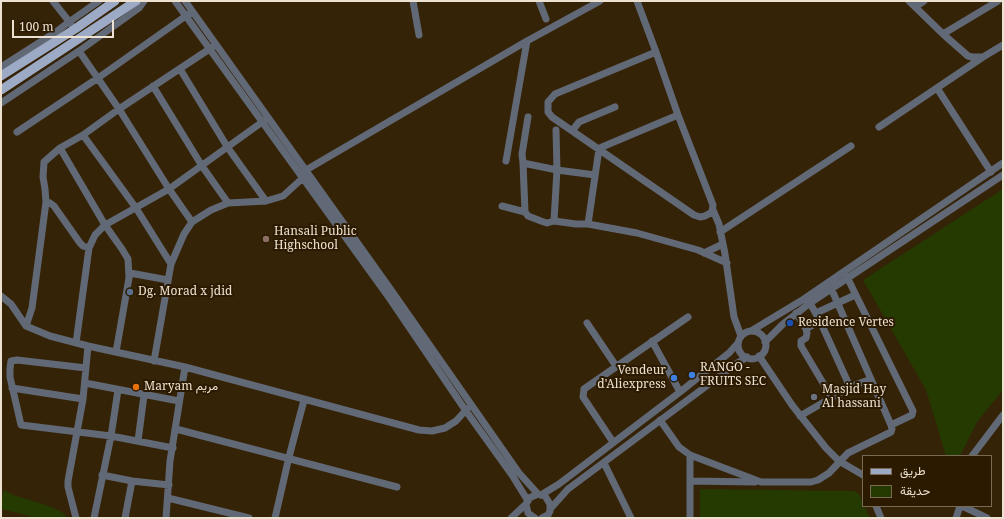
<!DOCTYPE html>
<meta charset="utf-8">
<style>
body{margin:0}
#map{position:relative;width:1004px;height:519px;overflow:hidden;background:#352308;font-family:"Noto Serif",Vazirmatn,serif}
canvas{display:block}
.frame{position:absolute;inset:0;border:2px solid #ede2d2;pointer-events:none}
.legend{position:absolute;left:862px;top:455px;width:130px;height:52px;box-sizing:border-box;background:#2b1a00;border:1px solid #796a54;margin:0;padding:5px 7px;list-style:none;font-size:12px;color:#ede2d2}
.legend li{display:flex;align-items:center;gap:8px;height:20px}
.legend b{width:20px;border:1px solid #796a54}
.scale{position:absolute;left:12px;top:20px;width:102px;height:18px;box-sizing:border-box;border:2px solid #ede2d2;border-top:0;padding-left:5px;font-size:12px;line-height:14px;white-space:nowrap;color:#ede2d2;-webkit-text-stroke:3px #2b1a00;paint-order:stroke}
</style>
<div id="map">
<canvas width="1004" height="519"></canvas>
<div class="frame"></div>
<ul class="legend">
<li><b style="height:5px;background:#9daac5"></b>طريق</li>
<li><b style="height:11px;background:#243a01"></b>حديقة</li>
</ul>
<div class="scale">100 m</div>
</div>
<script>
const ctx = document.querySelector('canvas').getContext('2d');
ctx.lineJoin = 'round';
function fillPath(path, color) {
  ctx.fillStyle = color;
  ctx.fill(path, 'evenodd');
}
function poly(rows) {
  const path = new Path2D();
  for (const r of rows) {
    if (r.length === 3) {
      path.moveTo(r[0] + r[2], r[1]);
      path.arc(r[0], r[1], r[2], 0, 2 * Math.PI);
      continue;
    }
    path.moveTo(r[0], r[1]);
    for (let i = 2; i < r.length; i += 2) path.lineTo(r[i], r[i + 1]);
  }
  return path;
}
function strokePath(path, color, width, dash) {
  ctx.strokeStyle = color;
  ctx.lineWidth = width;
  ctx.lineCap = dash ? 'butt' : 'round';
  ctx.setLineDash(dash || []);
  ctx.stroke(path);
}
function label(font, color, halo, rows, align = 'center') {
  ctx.font = font + ' "Noto Serif",Vazirmatn,serif';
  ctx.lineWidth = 4;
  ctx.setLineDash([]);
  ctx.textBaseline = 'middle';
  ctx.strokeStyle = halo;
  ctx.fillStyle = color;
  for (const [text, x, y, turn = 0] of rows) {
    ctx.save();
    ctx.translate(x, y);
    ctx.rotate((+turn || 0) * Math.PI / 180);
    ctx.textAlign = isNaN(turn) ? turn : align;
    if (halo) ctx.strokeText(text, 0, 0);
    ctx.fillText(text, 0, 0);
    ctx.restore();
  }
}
fillPath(poly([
 [1003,189,1003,390,977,422,960,456,946,456,926,390,863,280],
 [700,489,854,491,859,494,863,503,863,506,864,506,870,518,700,518],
 [4,490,13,495,43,504,56,509,65,514,66,518,37,518,1,509,1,499]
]), '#243a01');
strokePath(poly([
 [53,1,71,24],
 [175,1,390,299,466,411,512,475,528,501],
 [185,1,389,287,519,473,538,494],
 [413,1,419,35],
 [539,1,546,19],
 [637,1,656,52,678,115,713,205,712,212,705,216,700,217,694,215,552,117,548,112,548,102,555,94,656,52],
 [909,1,943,34,968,56,972,57,983,57,1003,45],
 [915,7,924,1],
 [943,34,998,1],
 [79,51,119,109,169,189,192,222],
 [1,67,56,32,69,22,99,1],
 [180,69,228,148,266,201],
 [153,86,202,166,228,203],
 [937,88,991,172],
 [1,103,79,51,139,8,144,1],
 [528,117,522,154,523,163,557,170,595,175],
 [879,127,983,57],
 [556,130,557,170,554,221,576,224,588,224,637,233,698,250,727,263],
 [572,131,579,122,615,107],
 [17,132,98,78,190,13],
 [83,135,136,208,171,264],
 [60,148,105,225,122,249,128,259,129,278,116,352],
 [506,161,527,41],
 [523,163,525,212],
 [306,170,527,41,600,1],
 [46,202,50,203,54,206,80,243,83,246,89,248],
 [502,206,525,212,528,216,541,221,547,223,554,221],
 [713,210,719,224,725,254,734,317,741,336],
 [588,224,599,149,602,147,678,115],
 [720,232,851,146],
 [704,253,723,244],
 [130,273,168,280],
 [847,277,913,411,912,415,891,425],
 [1,296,11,304,26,326,50,336,88,346,185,367,419,430,432,431,445,428,456,421,467,409],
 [810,303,820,321,850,387],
 [796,313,806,329,807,333,806,338,801,341,801,346,832,398],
 [816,313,855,295],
 [587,323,616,366],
 [26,326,32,308,46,202,45,189,43,177,44,162,60,148,83,135,119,109,214,46],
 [806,329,820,321],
 [751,331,804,299,1003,163],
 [752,345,14],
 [652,341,680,392],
 [765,342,783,324,810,303,1003,175],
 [76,343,89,248,95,235,105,225,169,189,265,120],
 [759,356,792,405,826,448,839,461,863,475],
 [154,361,171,264,184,234,192,222,211,210,228,203,266,201,283,196,305,176],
 [86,368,17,360,11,361,10,369,10,377,21,425,111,436,173,448],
 [85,383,179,401],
 [12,388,83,399],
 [800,416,850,387,871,379],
 [660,420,679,447,690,455,761,482,811,482,818,480,829,473,848,453,891,432,892,429,891,425,831,288],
 [176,429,397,487],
 [138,441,144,395],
 [613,442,583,397,584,389,688,317],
 [690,455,690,518],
 [972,456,1003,415],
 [604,463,631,518],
 [102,475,132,481,169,485],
 [691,481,755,482],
 [541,495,559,484,680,392,729,353,738,343],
 [168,498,249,518],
 [876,506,881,518],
 [962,506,987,518],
 [551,508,568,489,736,364,747,357],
 [76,518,68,487,68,481,83,399,88,346],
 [94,518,111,436,118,390],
 [125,518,132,481],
 [166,518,170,461,185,367],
 [275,518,289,457,304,400],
 [511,518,526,504],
 [535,518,528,513,526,504,529,498,538,494,545,496,550,504,550,511,548,515,542,518],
 [956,518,960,506]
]), '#626976', 7);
strokePath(poly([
 [1,76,75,29,115,1],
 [1,90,136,1]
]), '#9daac5', 9);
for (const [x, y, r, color] of [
 [266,239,4,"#8d6e63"],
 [130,292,4,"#5c6f8a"],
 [790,323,4,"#1a4fb4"],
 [692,375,4,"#3f7fe0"],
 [674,378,4,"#3f7fe0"],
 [136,387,4,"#e8710a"],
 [814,397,4,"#6b7280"]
]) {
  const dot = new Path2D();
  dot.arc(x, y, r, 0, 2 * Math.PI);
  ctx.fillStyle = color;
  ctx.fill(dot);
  strokePath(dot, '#2b1a00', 1.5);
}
label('12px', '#ede2d2', '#2b1a00', [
 ["Hansali Public",274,232],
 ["Highschool",274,246],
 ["Dg. Morad x jdid",138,292],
 ["Residence Vertes",798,323],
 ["RANGO -",700,368],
 ["FRUITS SEC",700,382],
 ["Vendeur",666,371,"right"],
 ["d'Aliexpress",666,385,"right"],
 ["Maryam مريم",144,387],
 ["Masjid Hay",822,390],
 ["Al hassani",822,404]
], 'left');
</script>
